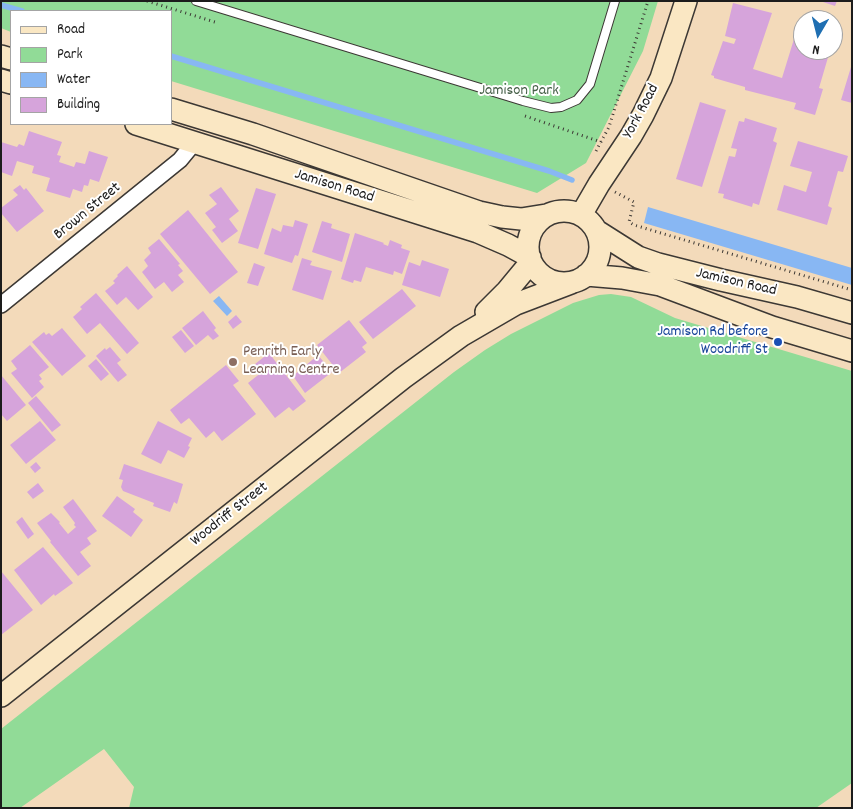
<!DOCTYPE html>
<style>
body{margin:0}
#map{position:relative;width:853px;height:809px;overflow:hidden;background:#f3daba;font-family:Dekko,sans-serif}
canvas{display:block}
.frame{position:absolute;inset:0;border:2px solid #1c1c1c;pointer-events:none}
.legend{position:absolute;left:10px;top:10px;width:162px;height:115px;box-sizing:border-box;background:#fff;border:1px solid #a4a4a4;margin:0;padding:6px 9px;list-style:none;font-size:15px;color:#1c1c1c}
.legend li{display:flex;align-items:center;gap:10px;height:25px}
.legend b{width:25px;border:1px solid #a4a4a4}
.north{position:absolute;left:793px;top:10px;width:50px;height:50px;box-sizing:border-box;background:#fff;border:1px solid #a4a4a4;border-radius:50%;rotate:188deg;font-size:14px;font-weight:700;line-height:20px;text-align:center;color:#1c1c1c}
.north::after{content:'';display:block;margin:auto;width:18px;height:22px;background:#1f6fb2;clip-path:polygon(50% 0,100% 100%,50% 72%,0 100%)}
</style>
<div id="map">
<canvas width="853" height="809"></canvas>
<div class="frame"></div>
<ul class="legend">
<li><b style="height:6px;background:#fae7c3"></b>Road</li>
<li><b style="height:14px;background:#91db97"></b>Park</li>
<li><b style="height:14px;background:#88b7f3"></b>Water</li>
<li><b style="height:14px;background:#d6a4db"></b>Building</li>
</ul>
<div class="north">N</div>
</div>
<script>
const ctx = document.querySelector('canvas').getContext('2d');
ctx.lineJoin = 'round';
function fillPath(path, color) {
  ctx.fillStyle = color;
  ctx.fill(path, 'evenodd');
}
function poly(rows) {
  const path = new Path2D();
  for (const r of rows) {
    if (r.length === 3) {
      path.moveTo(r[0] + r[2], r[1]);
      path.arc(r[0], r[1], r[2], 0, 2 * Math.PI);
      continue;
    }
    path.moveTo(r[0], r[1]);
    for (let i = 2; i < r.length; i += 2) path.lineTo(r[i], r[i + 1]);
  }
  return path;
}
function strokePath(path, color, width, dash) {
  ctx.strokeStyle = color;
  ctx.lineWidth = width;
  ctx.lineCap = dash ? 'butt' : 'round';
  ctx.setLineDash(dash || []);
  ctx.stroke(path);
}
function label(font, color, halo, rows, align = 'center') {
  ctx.font = font + ' Dekko,sans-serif';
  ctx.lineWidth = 4;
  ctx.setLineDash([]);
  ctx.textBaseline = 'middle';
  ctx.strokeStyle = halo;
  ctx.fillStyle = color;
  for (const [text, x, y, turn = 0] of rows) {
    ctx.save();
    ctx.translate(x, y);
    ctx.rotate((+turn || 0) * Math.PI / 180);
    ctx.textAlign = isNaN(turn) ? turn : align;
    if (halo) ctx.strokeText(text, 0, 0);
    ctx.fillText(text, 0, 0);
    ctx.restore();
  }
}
fillPath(poly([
 [1,1,658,1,643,51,586,163,537,193,171,81,171,11,11,11,11,32,1,28],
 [611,294,631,297,675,318,852,371,852,783,816,808,129,808,134,787,104,749,20,808,1,808,1,729,454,372,485,350,511,334,573,303,599,295]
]), '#91db97');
fillPath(poly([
 [648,207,852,268,852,285,644,223],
 [219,296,232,311,227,316,213,301]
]), '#88b7f3');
strokePath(poly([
 [1,5,22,11],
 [171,56,549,171,572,180]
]), '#88b7f3', 5.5);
fillPath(poly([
 [820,1,837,1,835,6],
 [733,3,772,13,753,69,782,78,794,39,803,42,803,50,817,50,829,54,819,88,823,89,815,115,794,109,796,103,745,90,745,87,714,78,714,76,711,75,723,41,734,44,736,39,725,36],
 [851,67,852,67,852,103,841,100],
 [700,102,726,110,702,187,676,179],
 [745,118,777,128,773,141,777,143,759,205,753,203,752,207,723,198,724,194,718,193,729,156,735,157,737,149,731,148,739,121,744,122],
 [29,131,62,142,57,155,61,156,59,162,74,167,76,162,85,164,89,151,108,157,99,182,90,179,88,186,84,185,82,192,73,189,70,198,46,191,50,178,32,173,34,166,17,161,12,176,1,172,1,142,17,147,19,144,24,146],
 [798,141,848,156,843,172,838,171,828,206,832,208,827,225,777,210,784,185,806,192,812,172,790,166],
 [20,185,24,190,26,188,44,211,17,232,1,213,1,208,18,195,13,190],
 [221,187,239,211,229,219,238,231,222,243,212,230,216,227,205,213,217,204,209,195],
 [256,188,276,194,258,249,238,243],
 [188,210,238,272,210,294,160,234],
 [295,220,308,224,298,256,295,255,292,263,264,254,272,228,281,232,283,225,293,227],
 [322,221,332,224,331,228,350,234,342,262,312,252],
 [355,233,384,243,383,244,388,246,390,240,402,245,401,248,410,251,402,274,394,271,393,275,366,267,361,282,354,280,353,283,341,279],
 [159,239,180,264,178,265,183,271,178,275,184,282,172,292,164,282,155,289,142,272,148,266,144,260,151,253,148,248],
 [302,258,312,261,310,265,332,271,323,300,292,290],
 [422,260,449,269,440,297,402,285,409,262,420,266],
 [254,263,265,267,258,286,247,283],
 [127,266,153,297,138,310,126,297,117,305,105,291,115,283,113,281,118,276,117,275],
 [402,289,416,306,373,339,359,322],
 [96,293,139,343,127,354,100,323,87,334,73,317,82,309,80,307],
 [203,311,216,328,214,330,219,336,213,340,208,335,196,345,182,328],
 [236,315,242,322,233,329,228,322],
 [349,320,367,343,362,347,366,352,339,373,317,345],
 [62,328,86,356,62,376,32,342,44,332,46,335,49,333,52,336],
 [181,330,194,346,185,353,172,337],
 [30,345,49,367,39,375,42,379,39,381,44,387,32,398,11,373,17,369,11,361],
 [110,347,121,360,117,363,127,375,118,382,96,356,105,348,106,350],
 [269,353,306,401,293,411,289,407,275,418,248,383,262,372,255,364],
 [318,355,332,372,305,393,293,376],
 [96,359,109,374,101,381,88,366],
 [226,365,239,381,233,385,256,414,222,441,214,431,206,438,189,418,181,424,170,410],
 [1,375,26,405,7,421,1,414],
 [36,396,61,425,52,432,28,403],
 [40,421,56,440,26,464,10,445],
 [158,421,192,438,188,446,190,447,184,458,168,450,161,464,141,454],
 [36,462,41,468,35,473,30,467],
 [124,464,183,484,177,504,174,502,170,512,153,506,154,503,123,491,121,487,123,480,119,479],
 [38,483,44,491,33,499,27,492],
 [117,496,135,509,133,512,143,520,131,537,102,516],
 [73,499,97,531,87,538,91,544,80,552,91,566,78,576,50,542,51,541,37,523,51,513,60,522,59,523,68,534,76,527,74,525,75,523,63,507],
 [22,517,34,534,28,539,16,522],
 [43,547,73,583,55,596,54,594,41,605,14,570],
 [1,571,33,610,1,635]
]), '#d6a4db');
const lane = poly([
 [196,1,523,101,551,108,561,107,577,100,590,84,615,1]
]);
const street = poly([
 [1,305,180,160,194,143]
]);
const secondary = poly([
 [1,56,11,59],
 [1,80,11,83],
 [171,109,253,134,479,212,502,217,521,219,546,215],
 [136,124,478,232,508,245,530,257],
 [564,247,36],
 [581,215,599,184,631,136,643,115,661,78,686,1],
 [597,231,638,257,658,264,721,280,797,297,852,313],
 [586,275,622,278,660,285,772,327,852,351],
 [486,312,507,291,531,262],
 [1,696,403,378,461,336,516,304,571,283]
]);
strokePath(lane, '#3c3834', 10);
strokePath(street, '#3c3834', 18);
strokePath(secondary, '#3c3834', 24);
strokePath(poly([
 [147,1,218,23],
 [525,116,601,142],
 [596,151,609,127,648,1],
 [615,192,634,202,629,222,634,225,852,290]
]), '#3c3834', 3, [1, 4]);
strokePath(lane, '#fff', 8);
strokePath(street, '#fff', 15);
strokePath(secondary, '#fae7c3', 21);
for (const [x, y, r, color] of [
 [778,342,5,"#1a4fb4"],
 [233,362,5,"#8d6e63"]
]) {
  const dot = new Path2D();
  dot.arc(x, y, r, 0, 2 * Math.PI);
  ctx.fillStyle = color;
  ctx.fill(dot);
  strokePath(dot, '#fff', 2);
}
label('16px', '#455f47', '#fff', [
 ["Jamison Park",519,92]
]);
label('16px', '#1c1c1c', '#fff', [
 ["York Road",642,112,-62],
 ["Jamison Road",334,187,17],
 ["Brown Street",88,212,-39],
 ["Jamison Road",736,283,13],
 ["Woodriff Street",230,515,-38]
]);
label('16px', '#164399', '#fff', [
 ["Jamison Rd before",768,333],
 ["Woodriff St",768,351]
], 'right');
label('16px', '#785e54', '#fff', [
 ["Penrith Early",243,353],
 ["Learning Centre",243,371]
], 'left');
</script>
